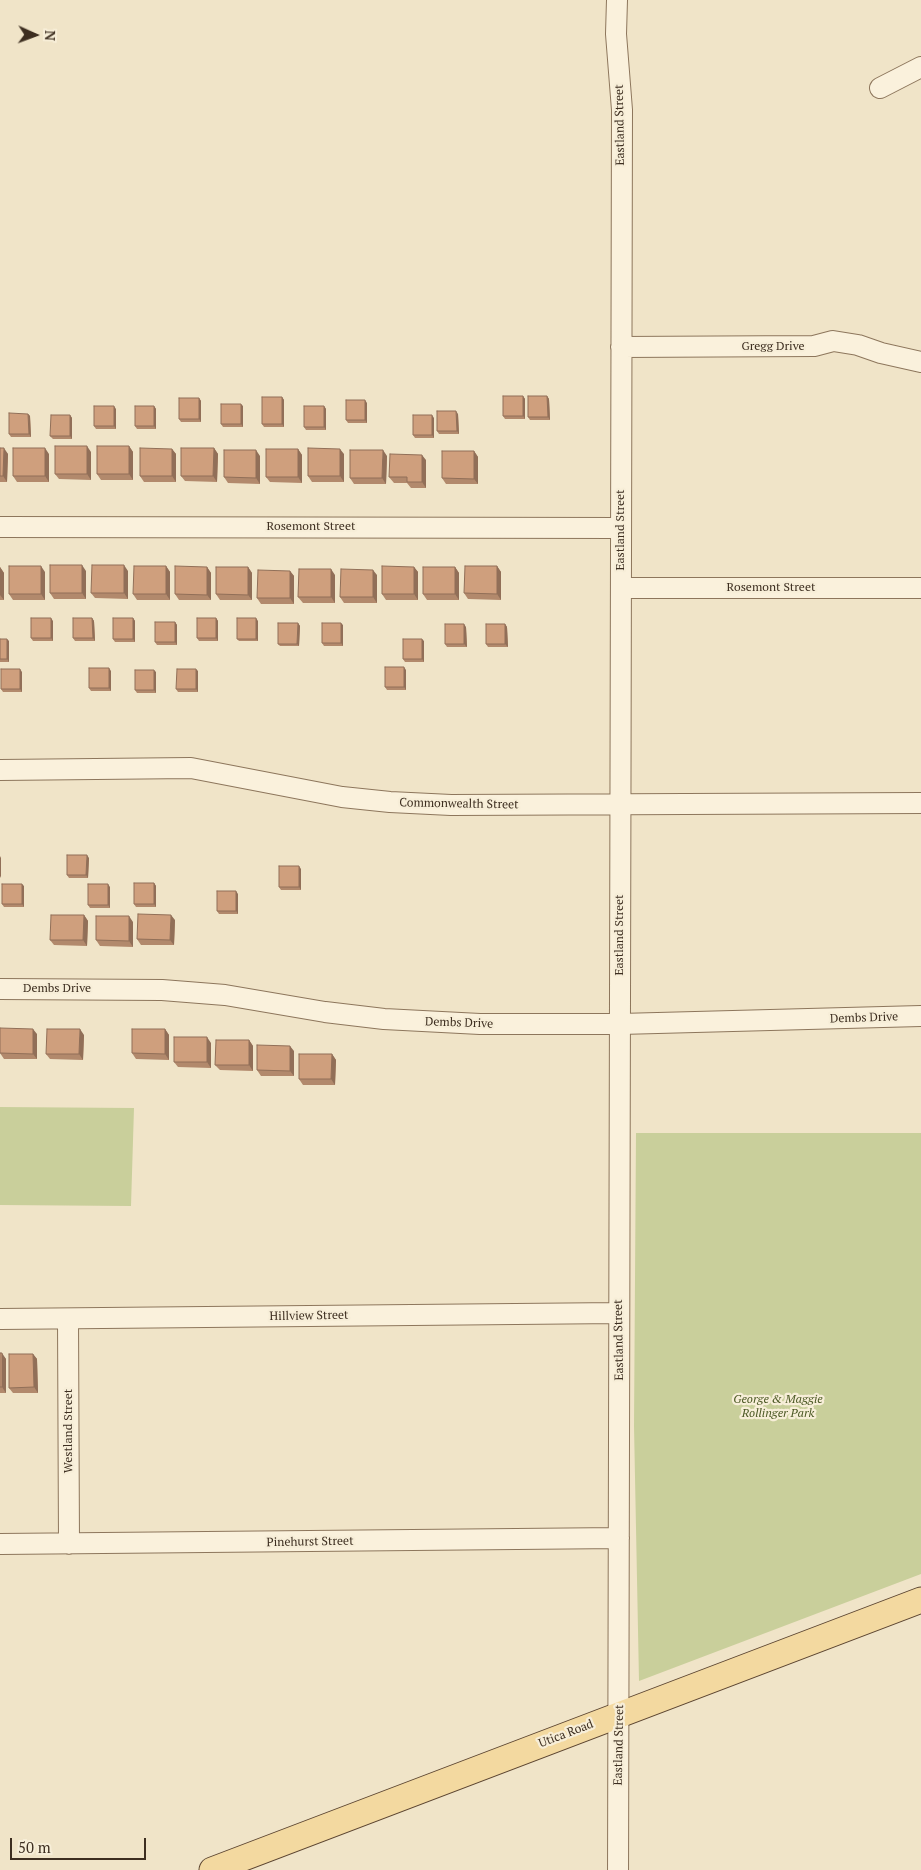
<!DOCTYPE html>
<style>
body{margin:0}
#map{position:relative;width:921px;height:1870px;overflow:hidden;background:#f0e4c8;font-family:"PT Serif",serif}
canvas{display:block}
.north{position:absolute;left:10px;top:10px;width:50px;height:50px;-webkit-text-stroke:4px #f7eed8;paint-order:stroke;rotate:92deg;font-size:14px;font-weight:700;line-height:20px;text-align:center;color:#3d2e20}
.north::after{content:'';display:block;margin:auto;width:18px;height:22px;background:#3d2e20;clip-path:polygon(50% 0,100% 100%,50% 72%,0 100%)}
.scale{position:absolute;left:10px;top:1838px;width:136px;height:22px;box-sizing:border-box;border:2px solid #3d2e20;border-top:0;padding-left:6px;font-size:15px;line-height:18px;white-space:nowrap;color:#3d2e20;-webkit-text-stroke:4px #f7eed8;paint-order:stroke}
</style>
<div id="map">
<canvas width="921" height="1870"></canvas>
<div class="north">N</div>
<div class="scale">50 m</div>
</div>
<script>
const ctx = document.querySelector('canvas').getContext('2d');
ctx.lineJoin = 'round';
function fillPath(path, color) {
  ctx.fillStyle = color;
  ctx.fill(path, 'evenodd');
}
function poly(rows) {
  const path = new Path2D();
  for (const r of rows) {
    path.moveTo(r[0], r[1]);
    for (let i = 2; i < r.length; i += 2) path.lineTo(r[i], r[i + 1]);
  }
  return path;
}
function strokePath(path, color, width, dash) {
  ctx.strokeStyle = color;
  ctx.lineWidth = width;
  ctx.lineCap = dash ? 'butt' : 'round';
  ctx.setLineDash(dash || []);
  ctx.stroke(path);
}
function label(font, color, halo, rows, align = 'center') {
  ctx.font = font + ' "PT Serif",serif';
  ctx.lineWidth = 4.5;
  ctx.setLineDash([]);
  ctx.textBaseline = 'middle';
  ctx.strokeStyle = halo;
  ctx.fillStyle = color;
  for (const [text, x, y, turn = 0] of rows) {
    ctx.save();
    ctx.translate(x, y);
    ctx.rotate((+turn || 0) * Math.PI / 180);
    ctx.textAlign = isNaN(turn) ? turn : align;
    if (halo) ctx.strokeText(text, 0, 0);
    ctx.fillText(text, 0, 0);
    ctx.restore();
  }
}
fillPath(poly([
 [0,1107,134,1108,131,1206,0,1205],
 [636,1133,921,1133,921,1574,639,1681,634,1426]
]), '#c9cf9b');
const minor = poly([
 [617,0,616,34,622,110,618,1870],
 [880,88,921,67],
 [621,347,814,346,833,341,858,345,881,353,921,362],
 [0,527,621,528],
 [621,588,921,588],
 [0,770,191,768,342,797,390,802,451,805,921,803],
 [0,989,162,990,225,995,325,1012,384,1019,480,1024,620,1024,921,1016],
 [0,1319,618,1313],
 [68,1319,69,1544],
 [0,1544,619,1538]
]);
const major = poly([
 [212,1870,921,1600]
]);
strokePath(minor, '#8d765c', 22);
strokePath(major, '#5b4430', 27);
strokePath(minor, '#faf1dc', 20);
strokePath(major, '#f3d9a0', 25);
fillPath(poly([
 [523,396,525,399,525,419,505,419,503,416],
 [547,396,549,399,550,420,530,420,528,417],
 [282,397,284,400,284,427,264,427,262,424],
 [199,398,201,401,201,422,181,422,179,419],
 [367,403,367,423,348,423,346,420],
 [154,406,156,409,156,429,137,429,135,426],
 [243,406,243,427,223,427,221,424],
 [324,406,326,409,326,430,306,430,304,427],
 [116,409,116,429,96,429,94,426],
 [28,414,30,416,31,437,11,437,9,434],
 [458,414,459,434,439,434,437,431],
 [70,415,72,418,72,439,53,439,50,436],
 [434,418,434,438,415,438,413,435],
 [129,446,133,452,133,480,101,480,97,474],
 [0,448,8,454,7,482,0,482],
 [214,448,218,454,217,482,185,481,181,476],
 [172,449,176,454,176,482,144,482,140,476],
 [298,449,302,455,302,483,270,482,266,477],
 [474,451,478,457,478,484,446,484,442,478],
 [91,452,91,480,59,479,55,474],
 [49,454,49,482,17,482,13,476],
 [344,454,344,482,312,482,308,476],
 [260,456,260,484,228,483,224,477],
 [387,456,386,484,354,484,350,478],
 [426,460,426,488,411,488,407,483,394,483,389,477],
 [166,566,170,572,170,600,137,600,133,594],
 [497,566,501,572,501,600,468,599,464,593],
 [0,567,4,573,4,600,0,600],
 [207,567,211,573,211,600,179,600,175,594],
 [248,567,252,573,252,600,220,600,216,594],
 [414,567,418,572,418,600,386,600,382,594],
 [455,567,459,573,459,600,427,600,423,594],
 [86,571,86,599,54,599,50,593],
 [128,571,128,599,95,598,91,593],
 [290,571,294,576,294,604,261,604,257,598],
 [45,572,45,600,13,600,9,594],
 [335,575,335,603,303,603,298,597],
 [377,575,377,603,344,603,340,597],
 [92,618,94,621,95,641,75,641,73,638],
 [133,618,135,621,135,642,115,642,113,639],
 [216,618,218,621,218,641,199,641,197,638],
 [53,621,53,641,33,641,31,638],
 [258,621,258,641,239,641,237,639],
 [175,622,177,625,177,645,157,645,155,642],
 [298,623,300,626,299,646,280,646,278,644],
 [505,624,507,627,508,647,488,647,486,644],
 [343,625,343,646,324,646,322,643],
 [466,627,467,647,447,647,445,644],
 [0,639,9,641,9,662,0,662],
 [424,641,424,662,405,662,403,659],
 [406,670,406,690,387,690,385,687],
 [111,671,111,691,91,691,89,688],
 [198,671,198,692,178,692,176,689],
 [22,672,22,692,3,692,1,689],
 [156,672,156,693,137,693,135,690],
 [89,858,88,878,69,878,67,875],
 [301,869,301,890,281,890,279,887],
 [154,883,156,886,156,907,136,907,134,904],
 [24,886,24,907,4,907,2,904],
 [110,887,110,908,90,908,88,905],
 [238,894,238,914,219,914,217,911],
 [84,915,88,921,87,946,54,945,50,940],
 [175,920,174,945,141,945,137,939],
 [133,922,133,947,100,946,96,940],
 [165,1029,169,1035,169,1060,136,1059,132,1053],
 [37,1034,37,1059,4,1059,0,1053],
 [84,1035,83,1060,50,1059,46,1054],
 [249,1040,253,1046,253,1071,220,1070,215,1065],
 [211,1043,211,1068,178,1067,174,1062],
 [294,1051,294,1076,261,1076,257,1070],
 [332,1054,336,1060,335,1085,303,1085,299,1079],
 [0,1353,6,1359,6,1393,0,1393],
 [33,1354,37,1359,38,1393,13,1393,9,1388]
]), '#b2896c');
fillPath(poly([
 [523,396,525,399,525,419,523,416],
 [547,396,549,399,550,420,548,417],
 [282,397,284,400,284,427,282,424],
 [199,398,201,401,201,422,199,419],
 [365,400,367,403,367,423,365,420],
 [241,404,243,406,243,427,241,424],
 [114,406,116,409,116,429,114,426],
 [154,406,156,409,156,429,154,426],
 [324,406,326,409,326,430,324,427],
 [456,411,458,414,459,434,457,431],
 [28,414,30,416,31,437,29,434],
 [70,415,72,418,72,439,70,436],
 [432,415,434,418,434,438,432,435],
 [87,446,91,452,91,480,87,474],
 [129,446,133,452,133,480,129,474],
 [4,448,8,454,7,482,3,476],
 [45,448,49,454,49,482,45,476],
 [214,448,218,454,217,482,213,476],
 [172,449,176,454,176,482,172,476],
 [298,449,302,455,302,483,298,477],
 [340,449,344,454,344,482,340,476],
 [256,450,260,456,260,484,256,478],
 [383,450,387,456,386,484,382,478],
 [474,451,478,457,478,484,474,479],
 [422,455,426,460,426,488,422,482],
 [82,565,86,571,86,599,82,593],
 [124,565,128,571,128,599,124,593],
 [41,566,45,572,45,600,41,594],
 [166,566,170,572,170,600,166,594],
 [497,566,501,572,501,600,497,594],
 [0,567,4,573,4,600,0,595],
 [207,567,211,573,211,600,207,595],
 [248,567,252,573,252,600,248,595],
 [414,567,418,572,418,600,414,594],
 [455,567,459,573,459,600,455,594],
 [331,569,335,575,335,603,331,597],
 [373,570,377,575,377,603,373,597],
 [290,571,294,576,294,604,290,598],
 [51,618,53,621,53,641,51,638],
 [92,618,94,621,95,641,93,638],
 [133,618,135,621,135,642,133,639],
 [216,618,218,621,218,641,216,638],
 [256,618,258,621,258,641,256,639],
 [175,622,177,625,177,645,175,642],
 [298,623,300,626,299,646,297,644],
 [341,623,343,625,343,646,341,643],
 [464,624,466,627,467,647,464,644],
 [505,624,507,627,508,647,505,644],
 [7,639,9,641,9,662,7,659],
 [422,639,424,641,424,662,422,659],
 [404,667,406,670,406,690,404,687],
 [109,668,111,671,111,691,109,688],
 [20,669,22,672,22,692,20,689],
 [196,669,198,671,198,692,196,689],
 [154,670,156,672,156,693,154,690],
 [87,855,89,858,88,878,86,875],
 [0,856,1,858,1,878,0,876],
 [299,866,301,869,301,890,299,887],
 [154,883,156,886,156,907,154,904],
 [22,884,24,886,24,907,22,904],
 [108,884,110,887,110,908,108,905],
 [236,891,238,894,238,914,236,911],
 [84,915,88,921,87,946,83,940],
 [171,915,175,920,174,945,170,940],
 [129,916,133,922,133,947,129,941],
 [33,1029,37,1034,37,1059,33,1054],
 [80,1029,84,1035,83,1060,79,1054],
 [165,1029,169,1035,169,1060,165,1054],
 [207,1037,211,1043,211,1068,207,1062],
 [249,1040,253,1046,253,1071,249,1065],
 [290,1046,294,1051,294,1076,290,1071],
 [332,1054,336,1060,335,1085,331,1079],
 [2,1353,6,1359,6,1393,2,1387],
 [33,1354,37,1359,38,1393,34,1387]
]), '#916f58');
const building = poly([
 [503,396,523,396,523,416,503,416,503,396],
 [528,396,547,396,548,417,528,417,528,396],
 [262,397,282,397,282,424,262,424,262,397],
 [179,398,199,398,199,419,179,419,179,398],
 [346,400,365,400,365,420,346,420,346,400],
 [221,404,241,404,241,424,221,424,221,404],
 [94,406,114,406,114,426,94,426,94,406],
 [135,406,154,406,154,426,135,426,135,406],
 [304,406,324,406,324,427,304,427,304,406],
 [437,411,456,411,457,431,437,431,437,411],
 [9,413,28,414,29,434,9,434,9,413],
 [51,415,70,415,70,436,50,436,51,415],
 [413,415,432,415,432,435,413,435,413,415],
 [55,446,87,446,87,474,55,474,55,446],
 [97,446,129,446,129,474,97,474,97,446],
 [0,448,4,448,3,476,0,476,0,448],
 [13,448,45,448,45,476,13,476,13,448],
 [140,448,172,449,172,476,140,476,140,448],
 [181,448,214,448,213,476,181,476,181,448],
 [308,448,340,449,340,476,308,476,308,448],
 [266,449,298,449,298,477,266,477,266,449],
 [224,450,256,450,256,478,224,477,224,450],
 [350,450,383,450,382,478,350,478,350,450],
 [442,451,474,451,474,479,442,478,442,451],
 [390,454,422,455,422,482,407,482,407,477,389,477,390,454],
 [50,565,82,565,82,593,50,593,50,565],
 [92,565,124,565,124,593,91,593,92,565],
 [9,566,41,566,41,594,9,594,9,566],
 [134,566,166,566,166,594,133,594,134,566],
 [175,566,207,567,207,595,175,594,175,566],
 [382,566,414,567,414,594,382,594,382,566],
 [465,566,497,566,497,594,464,593,465,566],
 [216,567,248,567,248,595,216,594,216,567],
 [423,567,455,567,455,594,423,594,423,567],
 [299,569,331,569,331,597,298,597,299,569],
 [341,569,373,570,373,597,340,597,341,569],
 [258,570,290,571,290,598,257,598,258,570],
 [31,618,51,618,51,638,31,638,31,618],
 [73,618,92,618,93,638,73,638,73,618],
 [113,618,133,618,133,639,113,639,113,618],
 [197,618,216,618,216,638,197,638,197,618],
 [237,618,256,618,256,639,237,639,237,618],
 [155,622,175,622,175,642,155,642,155,622],
 [278,623,298,623,297,644,278,644,278,623],
 [322,623,341,623,341,643,322,643,322,623],
 [445,624,464,624,464,644,445,644,445,624],
 [486,624,505,624,505,644,486,644,486,624],
 [0,639,7,639,7,659,0,659,0,639],
 [403,639,422,639,422,659,403,659,403,639],
 [385,667,404,667,404,687,385,687,385,667],
 [89,668,109,668,109,688,89,688,89,668],
 [1,669,20,669,20,689,1,689,1,669],
 [177,669,196,669,196,689,176,689,177,669],
 [135,670,154,670,154,690,135,690,135,670],
 [67,855,87,855,86,875,67,875,67,855],
 [279,866,299,866,299,887,279,887,279,866],
 [134,883,154,883,154,904,134,904,134,883],
 [2,884,22,884,22,904,2,904,2,884],
 [88,884,108,884,108,905,88,905,88,884],
 [217,891,236,891,236,911,217,911,217,891],
 [138,914,171,915,170,940,137,939,138,914],
 [51,915,84,915,83,940,50,940,51,915],
 [96,916,129,916,129,941,96,940,96,916],
 [0,1028,33,1029,33,1054,0,1053,0,1028],
 [47,1029,80,1029,79,1054,46,1054,47,1029],
 [132,1029,165,1029,165,1054,132,1053,132,1029],
 [174,1037,207,1037,207,1062,174,1062,174,1037],
 [216,1040,249,1040,249,1065,215,1065,216,1040],
 [257,1045,290,1046,290,1071,257,1070,257,1045],
 [299,1054,332,1054,331,1079,299,1079,299,1054],
 [0,1353,2,1353,2,1387,0,1387,0,1353],
 [9,1354,33,1354,34,1387,9,1388,9,1354]
]);
fillPath(building, '#cf9f7d');
strokePath(building, '#916f58', 1);
label('12px', '#3d2e20', '#f7eed8', [
 ["Eastland Street",620,125,-91],
 ["Gregg Drive",773,347],
 ["Rosemont Street",311,527],
 ["Eastland Street",621,530,-90],
 ["Rosemont Street",771,588],
 ["Commonwealth Street",459,804,1],
 ["Eastland Street",620,935,-90],
 ["Dembs Drive",57,989],
 ["Dembs Drive",864,1018,-2],
 ["Dembs Drive",459,1023,2],
 ["Hillview Street",309,1316,-1],
 ["Eastland Street",619,1340,-91],
 ["Westland Street",69,1431,-90],
 ["Pinehurst Street",310,1542,-1],
 ["Utica Road",566,1734,-21],
 ["Eastland Street",619,1745,-89]
]);
label('italic 12px', '#4d5a26', '#f7eed8', [
 ["George & Maggie",778,1400],
 ["Rollinger Park",778,1414]
]);
</script>
